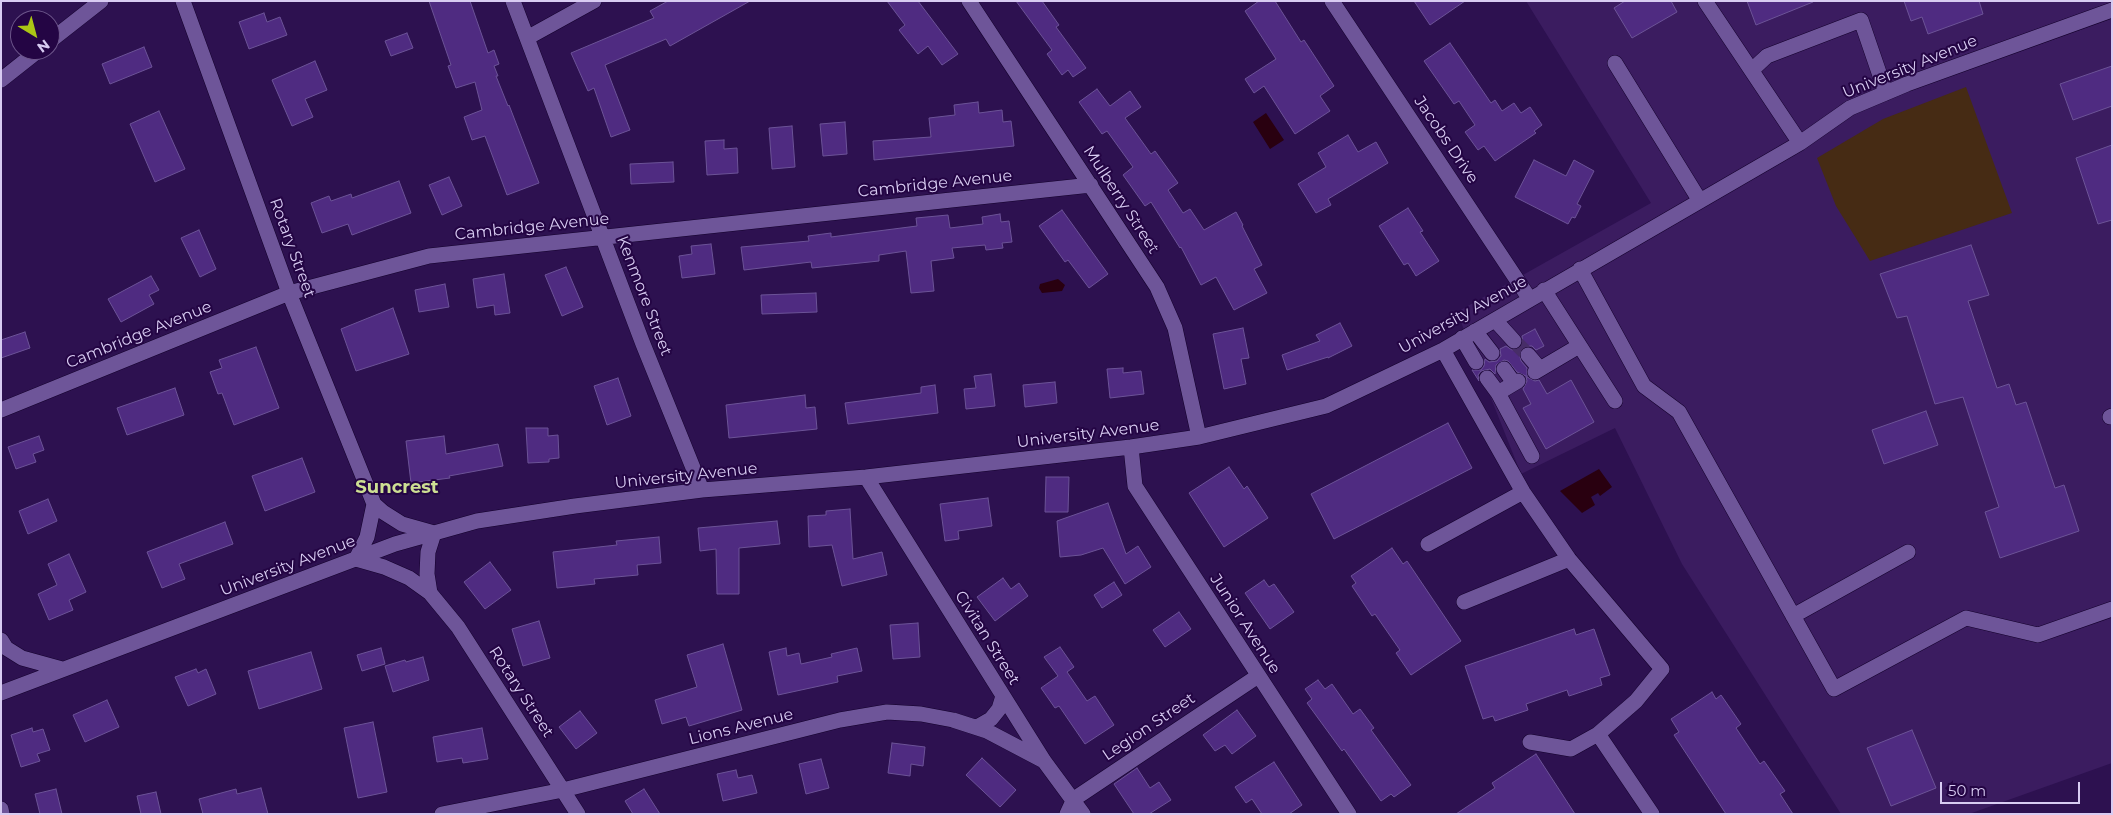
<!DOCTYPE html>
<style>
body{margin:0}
#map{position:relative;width:2113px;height:815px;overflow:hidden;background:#2d1150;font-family:Montserrat,sans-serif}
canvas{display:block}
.frame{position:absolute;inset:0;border:2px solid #d8ccf2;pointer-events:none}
.north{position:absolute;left:10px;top:10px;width:50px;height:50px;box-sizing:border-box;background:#240544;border:1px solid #6c558a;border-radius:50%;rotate:143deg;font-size:14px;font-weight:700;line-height:20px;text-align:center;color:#d8ccf2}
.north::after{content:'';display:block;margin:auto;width:18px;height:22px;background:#abc615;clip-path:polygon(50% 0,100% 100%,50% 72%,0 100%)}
.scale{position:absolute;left:1940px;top:782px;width:140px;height:22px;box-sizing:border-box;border:2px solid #d8ccf2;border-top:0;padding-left:6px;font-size:15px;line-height:18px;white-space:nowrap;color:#d8ccf2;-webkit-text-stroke:4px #240544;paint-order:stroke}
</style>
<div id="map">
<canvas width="2113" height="815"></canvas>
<div class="frame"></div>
<div class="north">N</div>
<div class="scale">50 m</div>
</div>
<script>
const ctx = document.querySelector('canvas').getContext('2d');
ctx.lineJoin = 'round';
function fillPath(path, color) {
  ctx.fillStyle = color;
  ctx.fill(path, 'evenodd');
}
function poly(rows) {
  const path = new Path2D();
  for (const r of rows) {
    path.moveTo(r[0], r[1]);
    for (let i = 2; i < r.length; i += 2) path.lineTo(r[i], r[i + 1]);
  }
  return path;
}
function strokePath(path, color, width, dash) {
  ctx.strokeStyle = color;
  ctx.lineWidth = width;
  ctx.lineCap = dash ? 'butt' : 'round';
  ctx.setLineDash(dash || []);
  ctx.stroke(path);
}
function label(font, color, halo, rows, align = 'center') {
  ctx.font = font + ' Montserrat,sans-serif';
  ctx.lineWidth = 4;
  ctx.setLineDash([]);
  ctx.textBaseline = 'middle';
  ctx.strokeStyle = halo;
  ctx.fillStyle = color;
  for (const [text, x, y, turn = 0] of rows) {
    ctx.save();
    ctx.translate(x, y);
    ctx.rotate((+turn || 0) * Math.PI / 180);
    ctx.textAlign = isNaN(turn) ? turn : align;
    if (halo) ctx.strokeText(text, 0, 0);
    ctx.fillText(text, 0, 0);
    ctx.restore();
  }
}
fillPath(poly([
 [1526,1,2112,1,2112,763,1969,814,1841,814,1682,564,1615,428,1521,474,1457,312,1651,203]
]), '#3b1c60');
fillPath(poly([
 [1966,87,2012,213,1870,261,1836,206,1817,158,1883,119]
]), '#462b14');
fillPath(poly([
 [1266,113,1284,140,1270,149,1253,122],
 [1058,279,1065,285,1062,291,1042,293,1039,288,1040,284],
 [1599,469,1612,487,1600,496,1598,493,1591,497,1595,505,1582,513,1560,491]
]), '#290010');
const building = poly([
 [429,1,470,1,488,53,494,50,499,64,494,66,498,76,496,76,508,106,509,105,539,183,507,195,485,136,472,140,464,117,482,110,475,82,456,88,448,66,451,65,429,1],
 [668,1,750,1,670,46,666,39,605,65,630,130,611,137,594,88,588,91,571,53,654,18,650,11,668,1],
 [887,1,918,1,958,54,942,65,928,46,918,54,899,30,905,25,887,1],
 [1016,1,1042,1,1059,25,1056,27,1086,68,1073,77,1068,70,1062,75,1047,54,1052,50,1016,1],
 [1259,1,1275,1,1301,42,1304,40,1334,86,1320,96,1330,111,1295,134,1264,86,1254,93,1245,79,1276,59,1245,11,1259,1],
 [1414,1,1465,1,1430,25,1414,1],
 [1625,1,1671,1,1677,12,1632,38,1614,8,1625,1],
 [1747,1,1812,1,1813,2,1756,25,1747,1],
 [1904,1,1979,1,1983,14,1928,34,1922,17,1911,21,1904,1],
 [264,13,267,22,280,17,287,35,249,49,239,22,264,13],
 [407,33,413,48,391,56,385,41,407,33],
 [1450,43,1491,103,1495,100,1502,111,1514,103,1521,113,1530,107,1542,125,1534,131,1536,133,1495,161,1484,146,1478,150,1465,132,1475,125,1459,101,1454,104,1424,61,1450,43],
 [144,47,152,67,110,84,102,64,144,47],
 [315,61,327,90,305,99,313,117,292,126,272,80,315,61],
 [2112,66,2112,106,2073,120,2060,84,2112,66],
 [1097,89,1110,106,1130,91,1141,107,1125,118,1151,154,1155,151,1178,183,1168,190,1183,213,1190,209,1204,230,1236,212,1243,225,1242,226,1262,265,1254,269,1267,293,1234,310,1216,277,1201,285,1181,247,1180,248,1151,202,1145,206,1123,175,1133,167,1107,131,1102,134,1079,102,1097,89],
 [978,102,979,113,1002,110,1003,122,1011,121,1014,146,874,160,873,141,931,137,929,118,955,115,954,105,978,102],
 [159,111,185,169,155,182,130,124,159,111],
 [845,122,847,154,823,156,820,124,845,122],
 [792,126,795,167,772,169,769,128,792,126],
 [1348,135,1358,152,1376,142,1388,163,1328,199,1331,205,1316,213,1298,184,1326,167,1318,153,1348,135],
 [724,140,724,149,737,148,738,173,707,175,705,141,724,140],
 [2112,145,2112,220,2098,224,2076,158,2112,145],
 [1534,160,1566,176,1574,160,1594,171,1577,204,1581,206,1575,218,1572,217,1568,224,1515,197,1534,160],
 [673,162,674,182,631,184,630,164,673,162],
 [449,177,462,206,442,215,429,185,449,177],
 [399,181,411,213,352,235,348,224,322,233,311,203,329,196,331,201,351,194,352,198,399,181],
 [1408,208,1423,231,1420,232,1439,261,1416,276,1408,263,1404,265,1379,226,1408,208],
 [1062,210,1108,274,1089,288,1068,260,1065,262,1039,226,1062,210],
 [1000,214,1001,222,1009,221,1012,242,1002,243,1003,248,986,250,985,245,952,248,954,258,931,261,934,291,911,293,906,251,879,255,879,261,860,263,812,268,811,262,744,270,741,247,809,241,808,236,831,233,831,237,917,226,916,218,948,215,950,228,983,224,982,217,1000,214],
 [199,230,216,269,200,277,181,238,199,230],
 [711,244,715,274,682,278,679,256,692,254,691,246,711,244],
 [1971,245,1989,295,1968,301,1997,388,2009,384,2016,405,2026,402,2055,488,2064,485,2079,531,2000,558,1985,512,1999,507,1963,397,1935,404,1907,316,1897,318,1880,274,1971,245],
 [566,267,583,307,562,316,545,275,566,267],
 [504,274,510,313,495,315,494,305,477,308,473,279,504,274],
 [151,276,159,290,149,295,154,304,121,322,108,299,151,276],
 [445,284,449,307,419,312,415,290,445,284],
 [816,293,817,312,762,314,761,295,816,293],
 [393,308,409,354,356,371,341,329,393,308],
 [1340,323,1352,346,1328,358,1328,357,1287,370,1282,355,1320,341,1316,335,1340,323],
 [1243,328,1249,358,1241,359,1246,384,1224,389,1213,334,1243,328],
 [1535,329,1544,346,1536,350,1532,346,1526,346,1519,352,1521,361,1527,368,1527,377,1535,381,1539,380,1547,394,1571,380,1594,422,1546,449,1523,408,1531,404,1523,389,1527,381,1526,376,1517,372,1508,361,1504,360,1496,365,1495,374,1490,369,1481,371,1478,375,1479,381,1472,370,1481,370,1484,366,1485,359,1489,362,1497,361,1501,356,1500,349,1506,346,1512,350,1520,348,1523,343,1522,336,1535,329],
 [25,332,30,348,1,358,1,340,25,332],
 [256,347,279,408,234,425,222,393,218,394,210,372,222,368,219,360,256,347],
 [1123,368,1123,373,1141,371,1144,394,1110,398,1107,369,1123,368],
 [991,374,995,406,966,409,964,389,976,388,974,376,991,374],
 [618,378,631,416,607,425,594,386,618,378],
 [1055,382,1057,403,1025,407,1023,385,1055,382],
 [935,385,938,413,848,424,845,403,921,393,921,387,935,385],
 [175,388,184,415,127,435,117,408,175,388],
 [805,395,806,408,815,407,817,429,729,438,726,405,805,395],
 [1926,411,1938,445,1884,464,1872,430,1926,411],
 [1448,423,1472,468,1334,539,1311,494,1448,423],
 [526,428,548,428,548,436,558,435,559,458,549,459,549,462,528,463,526,428],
 [39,436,44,450,33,454,36,462,16,469,8,447,39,436],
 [444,436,446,454,498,444,503,466,449,476,450,478,411,483,406,441,444,436],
 [302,458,315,492,265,511,252,476,302,458],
 [1229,467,1244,489,1247,486,1268,518,1224,547,1189,493,1229,467],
 [1046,477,1069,477,1068,512,1045,512,1046,477],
 [988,498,992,526,958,531,959,539,945,541,940,504,988,498],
 [48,499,57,521,28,534,19,511,48,499],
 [1108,503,1126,554,1138,546,1151,567,1125,584,1103,548,1081,555,1060,557,1057,521,1108,503],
 [850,509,853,559,882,552,887,575,842,586,832,545,809,547,808,516,826,515,826,511,850,509],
 [777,521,780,544,739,548,739,594,717,594,716,549,700,551,698,528,777,521],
 [225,522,233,544,179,564,185,579,162,588,147,552,225,522],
 [659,537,661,563,637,565,638,575,594,579,595,584,557,588,553,552,617,545,616,541,659,537],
 [1392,548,1403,564,1407,561,1461,641,1411,675,1396,653,1400,650,1375,614,1372,616,1352,586,1356,583,1351,576,1392,548],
 [69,554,86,592,69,600,73,610,49,620,38,594,57,585,48,564,69,554],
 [490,562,511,590,485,609,464,582,490,562],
 [1003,578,1011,589,1019,583,1028,596,995,621,977,597,1003,578],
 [1264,580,1269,587,1274,584,1294,612,1270,629,1245,593,1264,580],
 [1114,582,1122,595,1102,608,1094,595,1114,582],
 [1179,612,1191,629,1165,647,1153,630,1179,612],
 [539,621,550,658,523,666,512,629,539,621],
 [918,623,920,657,893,659,890,625,918,623],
 [1574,629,1576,635,1594,629,1610,675,1600,678,1602,685,1569,696,1567,690,1526,704,1528,710,1495,721,1493,716,1483,719,1465,666,1574,629],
 [723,644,742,710,689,726,686,717,662,724,655,700,697,687,687,655,723,644],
 [1060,647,1074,667,1067,672,1087,701,1095,696,1114,725,1085,744,1059,706,1055,708,1041,688,1058,676,1044,657,1060,647],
 [381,648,385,664,362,671,357,655,381,648],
 [786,648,787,656,799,653,801,664,832,657,831,654,857,648,862,671,837,676,838,682,778,695,769,652,786,648],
 [311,652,322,689,259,709,248,671,311,652],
 [423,657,429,680,393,692,385,666,405,660,406,662,423,657],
 [196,669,198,673,206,669,216,694,188,706,175,677,196,669],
 [1318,680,1325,689,1332,684,1353,714,1360,709,1374,728,1371,730,1411,785,1394,797,1391,794,1381,801,1344,749,1342,751,1307,703,1312,699,1305,689,1318,680],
 [1712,692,1716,699,1721,695,1741,724,1736,728,1760,764,1764,761,1785,791,1780,794,1793,814,1726,814,1674,735,1679,732,1671,719,1712,692],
 [107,700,119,727,85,742,73,715,107,700],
 [1237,710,1256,736,1232,754,1225,745,1215,751,1203,735,1237,710],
 [580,711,597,733,576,749,559,727,580,711],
 [373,722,387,792,358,798,344,728,373,722],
 [32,728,33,732,43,729,50,750,37,754,40,761,21,767,11,735,32,728],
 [482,728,488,759,463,763,462,758,437,762,433,737,482,728],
 [1912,730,1936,788,1891,806,1867,748,1912,730],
 [892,743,925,747,923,766,911,764,910,776,888,773,892,743],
 [1536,754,1575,814,1456,814,1495,788,1492,783,1536,754],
 [982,758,1016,790,1000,807,966,775,982,758],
 [821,759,829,788,806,794,799,764,821,759],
 [1274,762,1302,805,1289,814,1262,814,1252,799,1246,803,1235,787,1274,762],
 [1137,768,1150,788,1159,782,1171,800,1149,814,1134,814,1114,784,1137,768],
 [736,770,738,778,752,775,757,793,723,801,717,774,736,770],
 [261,788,268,814,203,814,199,799,236,789,237,794,261,788],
 [56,789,62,814,40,814,35,794,56,789],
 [644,789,660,814,633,814,625,801,644,789],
 [156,792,161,814,141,814,137,796,156,792]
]);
fillPath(building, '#4f2b81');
strokePath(building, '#6c5397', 1);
strokePath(poly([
 [1514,341,1528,355]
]), '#472d68', 15, [15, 8]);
const minor = poly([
 [183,1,289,293,374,504,383,512,402,524,434,533,428,552,427,574,430,593],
 [513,1,643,344,702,490],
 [969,1,1157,287,1175,328,1199,437],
 [1332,1,1529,298],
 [1705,1,1800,143],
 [527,38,594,1],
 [50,41,101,1],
 [1615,63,1700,201],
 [1752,70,1767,56,1861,20,1886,93],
 [1,80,39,50],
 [1580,269,1644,386,1679,412,1834,689,1966,618,2038,635,2112,609],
 [1544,290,1615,401],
 [1495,320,1514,341],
 [1475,331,1492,353],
 [1462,338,1476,362],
 [1443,350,1523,492,1569,559,1662,669,1636,701,1598,734,1571,749,1530,742],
 [1528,355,1540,369],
 [1504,369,1514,383],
 [1535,372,1579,346],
 [1487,378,1498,393],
 [1518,381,1498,393,1532,456],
 [1,410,289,293,429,256,1091,185],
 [2110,417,2112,416],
 [1131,447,1135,486,1349,814],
 [866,477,1044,761,1083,814],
 [374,504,367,537,356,559,384,567,409,578,430,593,458,627,578,814],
 [1428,544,1523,492],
 [1464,602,1569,559],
 [1793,616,1908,552],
 [1,640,6,648,22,658,62,669],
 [1,693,395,544,477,521,575,506,702,490,866,477,1131,447,1199,437,1326,406,1443,350,1800,143,1850,108,1907,84,2112,10],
 [977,727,991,719,999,709,1003,696],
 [1598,734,1652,814],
 [1,809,2,814],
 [442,814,563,790,840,720,887,712,921,714,953,720,987,731,1044,761],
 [1067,814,1074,799,1258,676]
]);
strokePath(minor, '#14002c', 16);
strokePath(minor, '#6e5599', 15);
label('16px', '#d8ccf2', '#240544', [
 ["University Avenue",1910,67,-22],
 ["Jacobs Drive",1446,140,56],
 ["Cambridge Avenue",935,184,-6],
 ["Mulberry Street",1121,200,57],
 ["Cambridge Avenue",532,227,-6],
 ["Rotary Street",292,248,70],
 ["Kenmore Street",644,296,69],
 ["University Avenue",1463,315,-29],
 ["Cambridge Avenue",139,335,-22],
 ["University Avenue",1088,434,-7],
 ["University Avenue",686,476,-6],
 ["University Avenue",288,566,-21],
 ["Junior Avenue",1245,624,57],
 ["Civitan Street",987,638,58],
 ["Rotary Street",521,692,57],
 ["Lions Avenue",741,727,-14],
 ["Legion Street",1149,727,-34]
]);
label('bold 18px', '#cddf93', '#240544', [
 ["Suncrest",397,488]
]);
</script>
